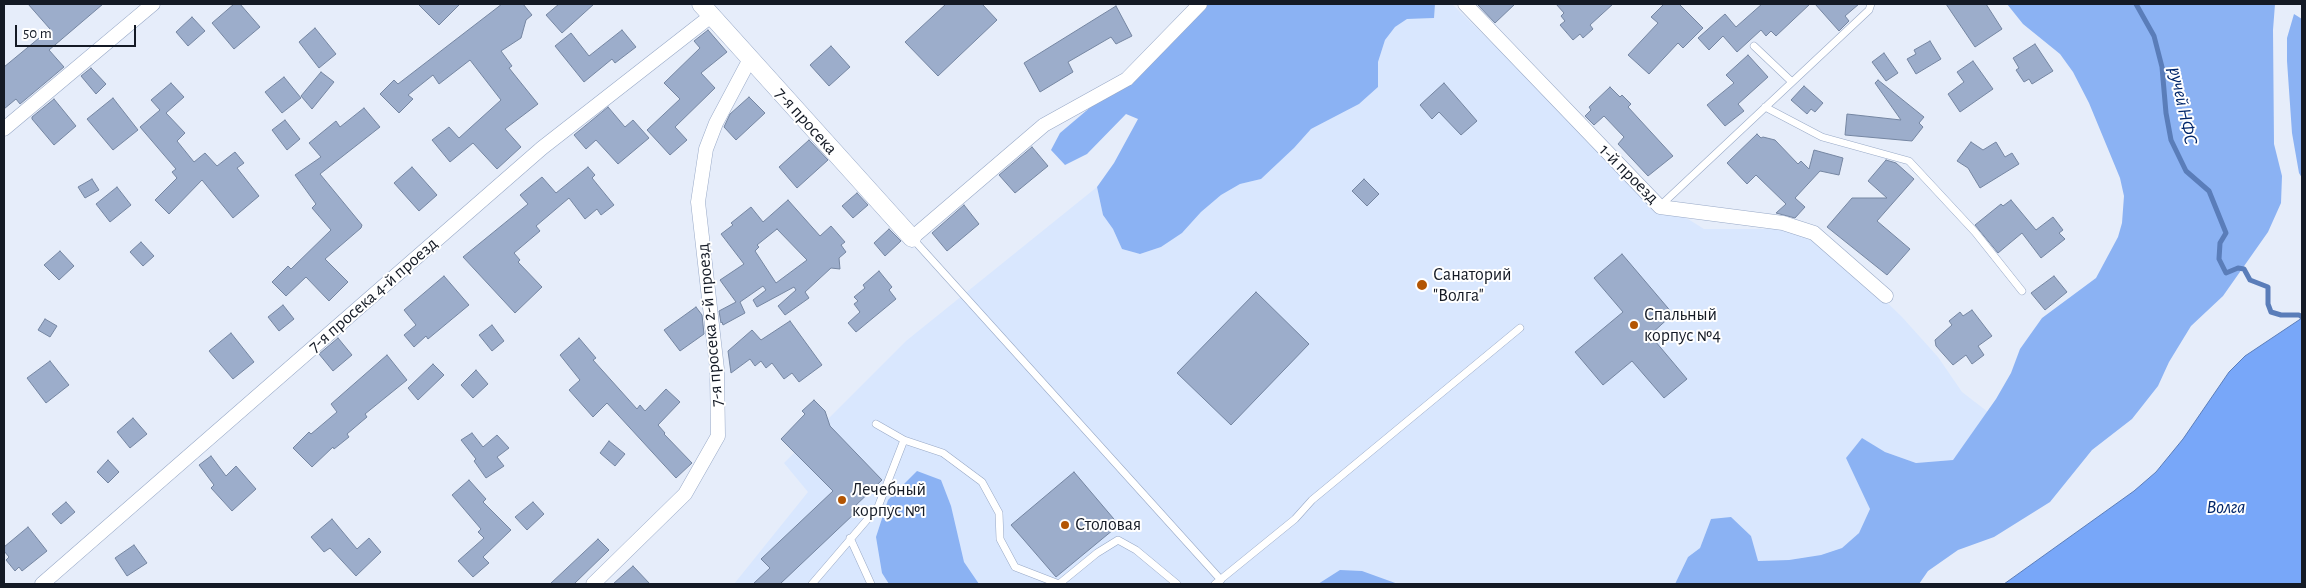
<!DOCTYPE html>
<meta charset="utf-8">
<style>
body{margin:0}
#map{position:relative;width:2306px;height:588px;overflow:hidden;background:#e6edfa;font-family:"Alegreya Sans",sans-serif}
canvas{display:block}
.frame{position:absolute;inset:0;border:5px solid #141a25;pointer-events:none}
.scale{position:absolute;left:15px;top:25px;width:121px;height:22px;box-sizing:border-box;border:2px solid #141a25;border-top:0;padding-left:6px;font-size:15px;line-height:18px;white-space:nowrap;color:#141a25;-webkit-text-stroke:4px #fff;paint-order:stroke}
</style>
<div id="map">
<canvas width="2306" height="588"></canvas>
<div class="frame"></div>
<div class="scale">50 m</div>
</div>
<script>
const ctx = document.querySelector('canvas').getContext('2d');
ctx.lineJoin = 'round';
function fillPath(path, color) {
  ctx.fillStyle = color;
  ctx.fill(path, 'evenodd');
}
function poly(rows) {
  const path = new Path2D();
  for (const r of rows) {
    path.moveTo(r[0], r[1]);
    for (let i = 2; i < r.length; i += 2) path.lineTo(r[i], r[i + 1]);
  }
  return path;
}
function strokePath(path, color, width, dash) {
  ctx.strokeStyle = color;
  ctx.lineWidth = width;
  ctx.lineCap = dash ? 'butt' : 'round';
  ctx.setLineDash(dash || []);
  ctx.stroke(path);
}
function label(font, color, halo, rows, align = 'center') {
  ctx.font = font + ' "Alegreya Sans",sans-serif';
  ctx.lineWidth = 4;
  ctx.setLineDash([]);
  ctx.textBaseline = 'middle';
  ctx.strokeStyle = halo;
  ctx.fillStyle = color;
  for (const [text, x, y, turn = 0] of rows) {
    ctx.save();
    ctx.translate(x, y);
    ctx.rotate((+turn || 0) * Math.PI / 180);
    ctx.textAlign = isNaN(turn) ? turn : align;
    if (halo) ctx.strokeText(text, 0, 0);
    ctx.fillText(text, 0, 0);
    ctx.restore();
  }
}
fillPath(poly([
 [1435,4,1452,4,1646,193,1704,229,1789,229,1836,253,1902,317,1938,357,1962,392,1988,412,1953,460,1916,463,1885,452,1862,439,1863,491,1870,509,1859,533,1842,548,1821,555,1789,560,1757,561,1751,536,1711,519,1700,548,1688,557,1675,584,734,584,808,492,784,463,906,341,1097,187,1103,215,1113,229,1122,249,1140,254,1161,247,1182,233,1201,212,1221,195,1240,184,1261,179,1294,148,1311,129,1359,104,1378,87,1378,62,1385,40,1395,27,1407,19,1433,18]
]), '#d9e7fe');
fillPath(poly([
 [1198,4,1435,4,1434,18,1407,19,1395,27,1385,40,1378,62,1378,87,1359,104,1311,129,1294,148,1261,179,1240,184,1221,195,1201,212,1182,233,1161,247,1140,254,1122,249,1113,229,1103,215,1097,187,1114,163,1138,119,1126,114,1087,154,1065,165,1051,150,1060,133,1106,94],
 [2007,4,2275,4,2273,30,2274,144,2282,176,2281,203,2268,232,2223,296,2191,326,2169,362,2158,386,2132,419,2092,450,2050,502,1994,537,1958,550,1928,571,1919,584,1675,584,1688,557,1700,548,1711,519,1731,517,1751,536,1758,561,1789,560,1821,555,1842,548,1859,533,1870,509,1846,458,1862,438,1885,452,1916,463,1953,460,1996,399,2011,373,2020,349,2042,318,2096,278,2118,237,2122,223,2124,196,2120,178,2089,103,2073,72,2060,54,2023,24],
 [2294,14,2302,19,2302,178,2299,173,2292,133,2287,61,2287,38],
 [917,471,941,480,951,506,964,562,979,584,889,584,882,573,876,537,888,500],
 [1340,570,1362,571,1398,584,1318,584]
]), '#8bb2f3');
const water = poly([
 [2302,318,2302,584,2004,584,2134,491,2156,472,2183,439,2229,372,2245,356,2302,318]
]);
fillPath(water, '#78a7f9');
strokePath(water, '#5a7db9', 1);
strokePath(poly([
 [2136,4,2154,36,2162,67,2166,113,2171,140,2186,171,2209,191,2226,233,2220,243,2219,259,2226,273,2238,268,2244,269,2250,280,2268,287,2268,304,2271,312,2281,315,2299,315,2302,317]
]), '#5a7db9', 5);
const building = poly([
 [28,4,103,4,49,50,64,67,20,104,16,99,4,109,4,67,50,29,28,4],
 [234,4,240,4,260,27,234,49,212,23,234,4],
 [418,4,460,4,439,25,418,4],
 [502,4,523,4,532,15,526,20,521,38,501,51,512,66,509,68,538,104,505,129,521,147,497,169,473,143,450,162,432,140,449,127,459,138,501,100,470,60,439,84,433,75,408,95,413,99,399,113,380,94,394,80,398,84,502,4],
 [559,4,594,4,562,33,546,15,559,4],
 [946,4,982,4,997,20,938,76,905,42,946,4],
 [1477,4,1515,4,1495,23,1477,4],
 [1556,4,1613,4,1590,25,1593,29,1583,38,1580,34,1573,40,1560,25,1565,21,1561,16,1564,13,1556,4],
 [1664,4,1679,4,1703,28,1683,48,1678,43,1649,74,1628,55,1658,23,1651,17,1664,4],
 [1762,4,1810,4,1776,36,1771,31,1766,36,1761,30,1737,52,1723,36,1709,50,1698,38,1725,14,1736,27,1762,4],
 [1815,4,1859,4,1845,16,1849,21,1839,31,1815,4],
 [1946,4,1986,4,2002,29,1975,47,1946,4],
 [1116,6,1132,36,1116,44,1111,37,1068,62,1073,72,1040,92,1024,63,1116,6],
 [192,17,205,31,188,46,176,32,192,17],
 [315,28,336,54,319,68,299,42,315,28],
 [622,30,636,47,615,63,612,59,584,82,555,46,571,33,589,56,622,30],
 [708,30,727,52,701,73,715,88,675,127,687,140,670,155,647,130,680,99,664,83,700,48,694,41,708,30],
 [1930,41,1941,59,1916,74,1907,59,1916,54,1914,50,1930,41],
 [2035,44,2053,71,2032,84,2029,79,2024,82,2016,70,2019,68,2013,58,2035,44],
 [831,46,850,67,829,86,810,65,831,46],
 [1884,53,1898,73,1886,81,1872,62,1884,53],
 [1748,55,1768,77,1738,104,1744,111,1725,126,1707,105,1734,83,1726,75,1748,55],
 [1973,61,1993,89,1960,112,1948,94,1964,82,1957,72,1973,61],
 [91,68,106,84,96,94,81,76,91,68],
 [321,72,334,82,312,109,301,96,321,72],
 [284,77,301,98,282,113,265,92,284,77],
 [1878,80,1924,117,1919,123,1923,127,1912,141,1845,135,1847,114,1901,120,1875,83,1878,80],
 [171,83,184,97,166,113,185,133,177,141,194,162,205,153,217,166,235,152,244,163,237,168,259,196,233,218,202,180,169,214,155,200,177,178,172,172,176,169,140,127,160,110,151,100,171,83],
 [1444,83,1477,121,1461,135,1439,112,1432,119,1420,105,1444,83],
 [1804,86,1823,103,1815,112,1811,109,1807,114,1791,100,1804,86],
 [1610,87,1620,97,1622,95,1631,104,1628,107,1673,156,1648,176,1618,144,1624,137,1604,116,1594,125,1585,116,1591,110,1589,107,1610,87],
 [749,97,765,113,736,140,724,127,730,114,749,97],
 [113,98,138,130,113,150,87,119,113,98],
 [54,99,76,126,54,145,32,119,32,117,54,99],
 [608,107,625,127,633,120,649,138,618,164,596,140,586,149,574,135,608,107],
 [364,108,380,127,320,174,362,225,361,228,325,259,348,282,329,301,306,277,286,296,272,282,288,266,291,269,331,230,312,208,316,204,295,175,321,157,309,143,336,121,340,127,364,108],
 [285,120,300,139,287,150,272,130,285,120],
 [1757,134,1761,138,1763,137,1775,140,1798,164,1801,161,1809,169,1814,150,1843,158,1839,175,1820,171,1795,198,1805,207,1795,218,1776,213,1786,204,1756,175,1747,184,1727,163,1757,134],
 [809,140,828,160,797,188,779,167,809,140],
 [1971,142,1983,150,1996,142,2005,157,2012,153,2019,164,1980,188,1968,168,1957,161,1971,142],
 [1032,147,1048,166,1015,193,999,175,1032,147],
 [1886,160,1896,163,1914,179,1877,221,1910,249,1887,275,1827,227,1852,198,1887,198,1868,181,1886,160],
 [412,167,437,195,419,211,394,183,412,167],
 [588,167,595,175,592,178,614,205,601,215,597,209,585,219,569,198,536,226,540,231,514,253,520,260,518,262,542,287,515,313,463,257,528,204,520,195,542,177,556,193,588,167],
 [92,179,99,190,85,198,78,187,92,179],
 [1364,179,1379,194,1367,206,1352,191,1364,179],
 [117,187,131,205,110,222,96,204,117,187],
 [857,193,868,205,853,218,842,206,857,193],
 [788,200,820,236,831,226,845,242,841,245,846,252,839,258,840,269,831,268,805,292,809,298,785,315,778,306,796,290,794,287,757,307,753,300,766,290,763,286,740,302,745,313,723,325,722,322,721,323,719,311,736,302,720,280,744,264,721,234,733,225,731,223,751,207,763,222,788,200],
 [777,229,807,260,776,283,755,251,759,247,757,245,777,229],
 [2011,200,2036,230,2053,217,2063,230,2059,233,2065,239,2041,258,2022,233,1998,253,1975,225,2001,204,2003,206,2011,200],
 [964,205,979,224,947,251,932,233,964,205],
 [889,229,901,241,885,256,874,243,889,229],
 [141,242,154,256,143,266,130,252,141,242],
 [60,251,74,266,59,280,44,265,60,251],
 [1622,254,1673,314,1650,335,1687,379,1664,398,1632,361,1603,385,1575,352,1623,312,1594,278,1622,254],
 [879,271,892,287,889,290,896,299,856,332,848,323,860,312,854,304,858,301,854,297,865,288,863,285,879,271],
 [444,276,469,305,428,339,426,336,414,347,404,335,416,325,404,310,444,276],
 [2054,276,2067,292,2045,310,2031,293,2054,276],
 [1256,292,1309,344,1231,425,1177,373,1256,292],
 [283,305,294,319,279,331,268,317,283,305],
 [696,307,702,315,704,334,680,351,664,330,696,307],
 [1972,310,1992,336,1978,346,1984,355,1972,364,1966,355,1953,365,1936,346,1935,340,1952,325,1949,321,1960,312,1963,316,1972,310],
 [45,319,57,326,50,337,38,330,45,319],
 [790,321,822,365,799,382,792,373,784,379,772,363,766,368,761,361,755,366,750,359,731,373,728,351,752,330,761,340,790,321],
 [492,325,504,341,492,351,479,335,492,325],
 [231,333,254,362,233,379,209,351,231,333],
 [338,338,352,355,333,371,319,354,338,338],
 [579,338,596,358,593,360,637,409,640,405,645,411,666,389,680,402,658,425,665,433,664,434,692,463,676,478,607,403,593,417,569,390,580,380,560,355,579,338],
 [387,355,407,380,365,414,367,417,347,434,349,437,334,449,333,447,312,467,293,448,309,432,311,434,337,412,331,404,387,355],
 [50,361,69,385,46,403,27,378,50,361],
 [433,364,444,375,418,400,408,388,433,364],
 [476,370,488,384,473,398,461,385,476,370],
 [814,400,825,411,830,426,882,480,851,510,854,514,780,584,753,584,770,568,761,559,833,491,781,439,805,414,802,411,814,400],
 [133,418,147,434,130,448,117,432,133,418],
 [472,433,483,447,497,435,509,448,497,457,504,466,486,478,474,461,476,459,461,440,472,433],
 [609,441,625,454,615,466,600,453,609,441],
 [211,456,226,476,236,466,256,489,232,511,211,488,214,485,199,465,211,456],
 [108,460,119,472,108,483,97,472,108,460],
 [1074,472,1119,525,1056,577,1011,525,1074,472],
 [469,480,486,499,483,502,511,530,483,557,489,563,473,577,458,561,484,538,478,532,481,529,452,495,469,480],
 [66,502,75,512,61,524,52,514,66,502],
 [533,502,544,514,527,530,515,517,533,502],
 [332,519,357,549,369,538,381,552,356,576,330,548,324,552,311,537,332,519],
 [28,527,47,551,22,571,19,567,15,571,6,560,9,557,4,551,4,547,28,527],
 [598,539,609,550,574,584,550,584,598,539],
 [134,545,147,563,127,576,115,558,134,545],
 [633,566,650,584,613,584,633,566]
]);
fillPath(building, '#9cadcb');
strokePath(building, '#7586a2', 1);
const service = poly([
 [1754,46,1792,82],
 [1765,107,1822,137,1909,161,1975,232,2022,291],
 [1660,206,1869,10,1871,4],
 [913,239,1221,580],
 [876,424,904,440,943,453,982,482,999,513,1000,539,1015,567,1059,584,1097,553,1118,540,1136,550,1177,584],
 [850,538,871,584],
 [812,584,878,507,904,440],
 [1215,584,1295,519,1312,500,1520,328]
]);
const minor = poly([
 [1465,4,1660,207,1783,223,1814,233,1886,296],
 [4,129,153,4],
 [912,238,1044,125,1127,79,1200,4],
 [42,584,542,148,711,16],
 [593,584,685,494,718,436,717,369,698,202,706,149,716,123,750,59]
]);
const tertiary = poly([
 [701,4,912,238]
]);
strokePath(service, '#98a9c7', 8);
strokePath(minor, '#98a9c7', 15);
strokePath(tertiary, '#98a9c7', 19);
strokePath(service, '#fff', 7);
strokePath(minor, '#fff', 14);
strokePath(tertiary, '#fff', 18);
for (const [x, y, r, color] of [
 [1422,285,6,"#b35503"],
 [1634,325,5,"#b35503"],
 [842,500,5,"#b35503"],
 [1065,525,5,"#b35503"]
]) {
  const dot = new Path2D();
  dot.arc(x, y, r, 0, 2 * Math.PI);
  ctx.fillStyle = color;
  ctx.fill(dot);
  strokePath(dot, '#fff', 2);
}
label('18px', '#141a25', '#fff', [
 ["7-я просека",806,121,48],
 ["1-й проезд",1629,174,45],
 ["7-я просека 4-й проезд",373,295,-41],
 ["7-я просека 2-й проезд",710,325,-95]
]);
label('18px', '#141a25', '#fff', [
 ["Санаторий",1433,275],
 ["\"Волга\"",1433,296],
 ["Спальный",1644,315],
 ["корпус №4",1644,336],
 ["Лечебный",852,490],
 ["корпус №1",852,511],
 ["Столовая",1075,525]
], 'left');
label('italic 19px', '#00266b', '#fff', [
 ["ручей НФС",2183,106,78],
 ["Волга",2226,507]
]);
</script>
